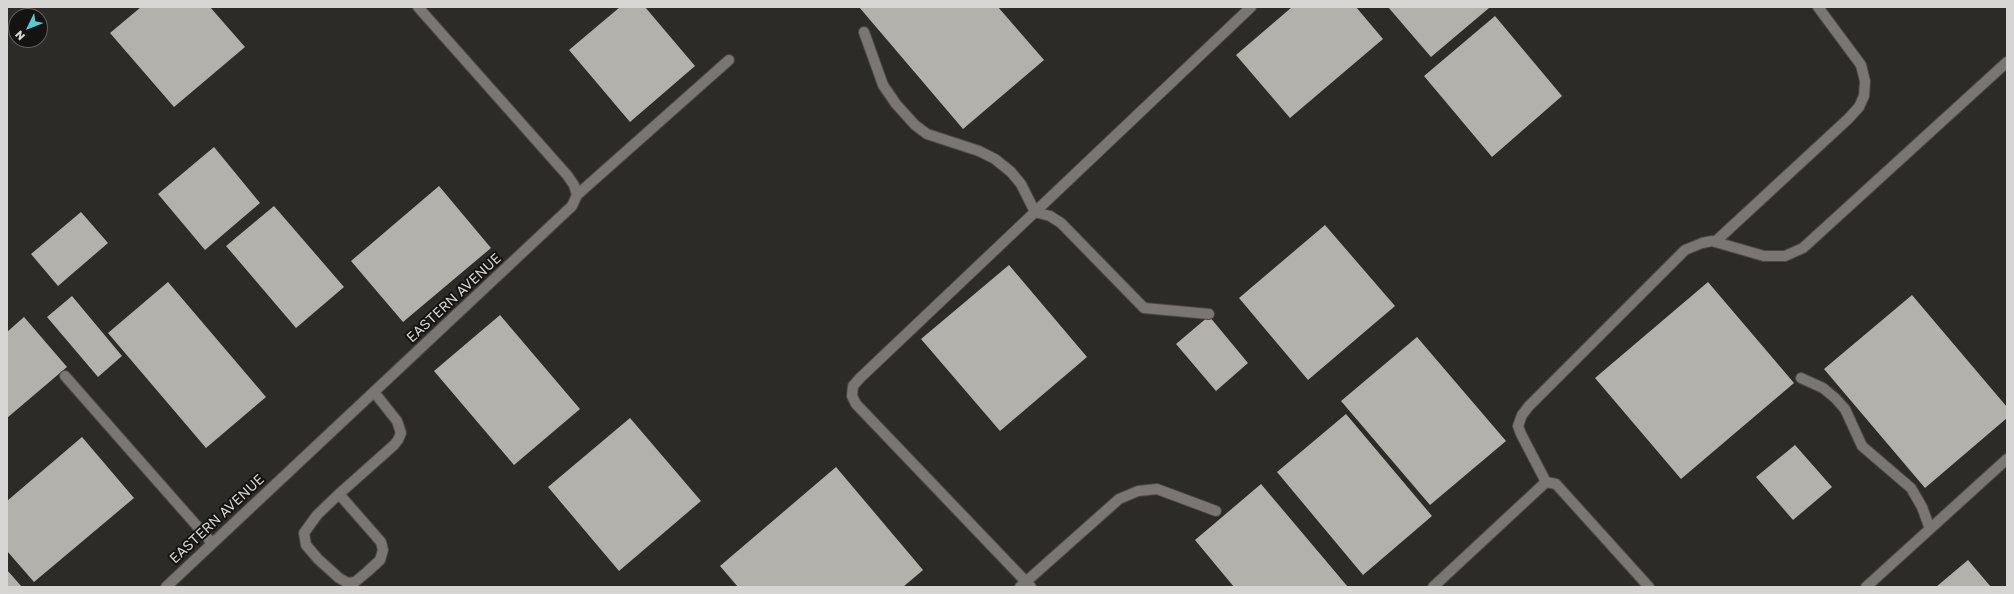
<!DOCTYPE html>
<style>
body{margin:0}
#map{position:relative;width:2014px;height:594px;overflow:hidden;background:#2d2b28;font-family:"Golos Text",sans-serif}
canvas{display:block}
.frame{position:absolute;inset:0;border:8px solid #d7d5d3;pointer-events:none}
.north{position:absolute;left:8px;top:8px;width:40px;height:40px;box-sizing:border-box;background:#151312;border:1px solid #63615f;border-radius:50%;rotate:227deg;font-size:11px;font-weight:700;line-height:16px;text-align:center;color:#d7d5d3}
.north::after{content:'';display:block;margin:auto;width:14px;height:18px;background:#52cbd8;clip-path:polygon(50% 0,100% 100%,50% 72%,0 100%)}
</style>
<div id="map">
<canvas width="2014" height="594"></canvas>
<div class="frame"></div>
<div class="north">N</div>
</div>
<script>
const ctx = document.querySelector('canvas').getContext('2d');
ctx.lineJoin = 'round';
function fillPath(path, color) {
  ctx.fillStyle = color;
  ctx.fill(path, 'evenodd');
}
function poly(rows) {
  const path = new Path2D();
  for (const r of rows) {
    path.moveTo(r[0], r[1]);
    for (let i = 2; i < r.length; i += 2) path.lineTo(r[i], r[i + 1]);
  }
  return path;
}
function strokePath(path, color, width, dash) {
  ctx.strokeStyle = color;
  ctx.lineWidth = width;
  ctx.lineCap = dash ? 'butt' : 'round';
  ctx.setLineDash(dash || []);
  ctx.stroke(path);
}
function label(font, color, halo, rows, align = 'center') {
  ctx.font = font + ' "Golos Text",sans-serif';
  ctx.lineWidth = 4;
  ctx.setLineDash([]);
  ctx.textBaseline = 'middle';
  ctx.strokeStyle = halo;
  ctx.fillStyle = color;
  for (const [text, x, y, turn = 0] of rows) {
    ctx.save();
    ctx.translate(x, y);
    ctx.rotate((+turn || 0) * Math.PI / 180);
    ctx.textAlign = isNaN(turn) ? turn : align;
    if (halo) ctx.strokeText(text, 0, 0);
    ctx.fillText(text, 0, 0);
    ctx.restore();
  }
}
fillPath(poly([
 [141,7,210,7,245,47,174,107,110,33],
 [620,7,645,7,695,66,630,122,569,50],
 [859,7,998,7,1044,60,963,129],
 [1292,7,1356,7,1383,39,1290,118,1236,55],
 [1388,7,1488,7,1489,8,1431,57],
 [1495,16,1562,96,1492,157,1424,76],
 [214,147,260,203,205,250,158,194],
 [439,186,491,248,403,322,351,261],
 [274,206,344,287,296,328,226,246],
 [81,212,108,243,58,286,31,254],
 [1325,225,1395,306,1308,380,1239,298],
 [1009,265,1087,357,1000,431,921,339],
 [168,282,266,397,206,448,108,333],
 [1708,282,1794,383,1681,479,1595,378],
 [1912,295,2007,407,2007,418,1925,488,1824,369],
 [72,296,122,356,98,377,47,317],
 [500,315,580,409,514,465,434,371],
 [1209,316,1248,363,1216,391,1176,344],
 [24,317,67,367,7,418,7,332],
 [1417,337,1506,441,1430,505,1341,401],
 [1346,414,1432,516,1363,575,1277,472],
 [630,418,701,501,619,571,548,487],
 [82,437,134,498,34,582,7,551,7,501],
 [1795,445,1832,487,1793,520,1756,477],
 [836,467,923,570,903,587,738,587,720,566],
 [1261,484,1348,587,1234,587,1195,540],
 [1968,560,1991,587,1936,587],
 [7,570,22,587,7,587]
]), '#b2b1ac');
const minor = poly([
 [864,32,883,85,896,104,915,125,927,134,979,151,995,159,1011,172,1021,184,1035,212,1050,216,1061,223,1144,308,1209,314],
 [577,195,729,60],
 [1715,242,1848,119,1859,107,1864,96,1865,81,1861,65,1818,7],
 [65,376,212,543],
 [1801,378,1823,388,1835,398,1845,409,1862,446,1911,488,1922,507,1930,529],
 [1546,482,1521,434,1518,426,1522,415,1529,406,1685,250,1702,243,1712,241,1764,256,1785,256,1803,248,2007,62],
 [339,494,381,542,383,550,380,560,367,572,355,582,348,583,339,578,318,559,306,545,304,533,317,515,339,494,394,445,398,440,401,433,397,421,374,392],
 [166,587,572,206,577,195,574,185,567,175,418,7],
 [1020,587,1119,499,1138,491,1157,489,1216,511],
 [1031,587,856,404,852,396,853,386,860,378,1251,7],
 [1433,587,1546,482,1556,484,1649,587],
 [1866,587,2007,459]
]);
strokePath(minor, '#4c4947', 12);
strokePath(minor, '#797673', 10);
label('14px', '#d7d5d3', '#151312', [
 ["EASTERN AVENUE",454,298,-43],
 ["EASTERN AVENUE",217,519,-43]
]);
</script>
